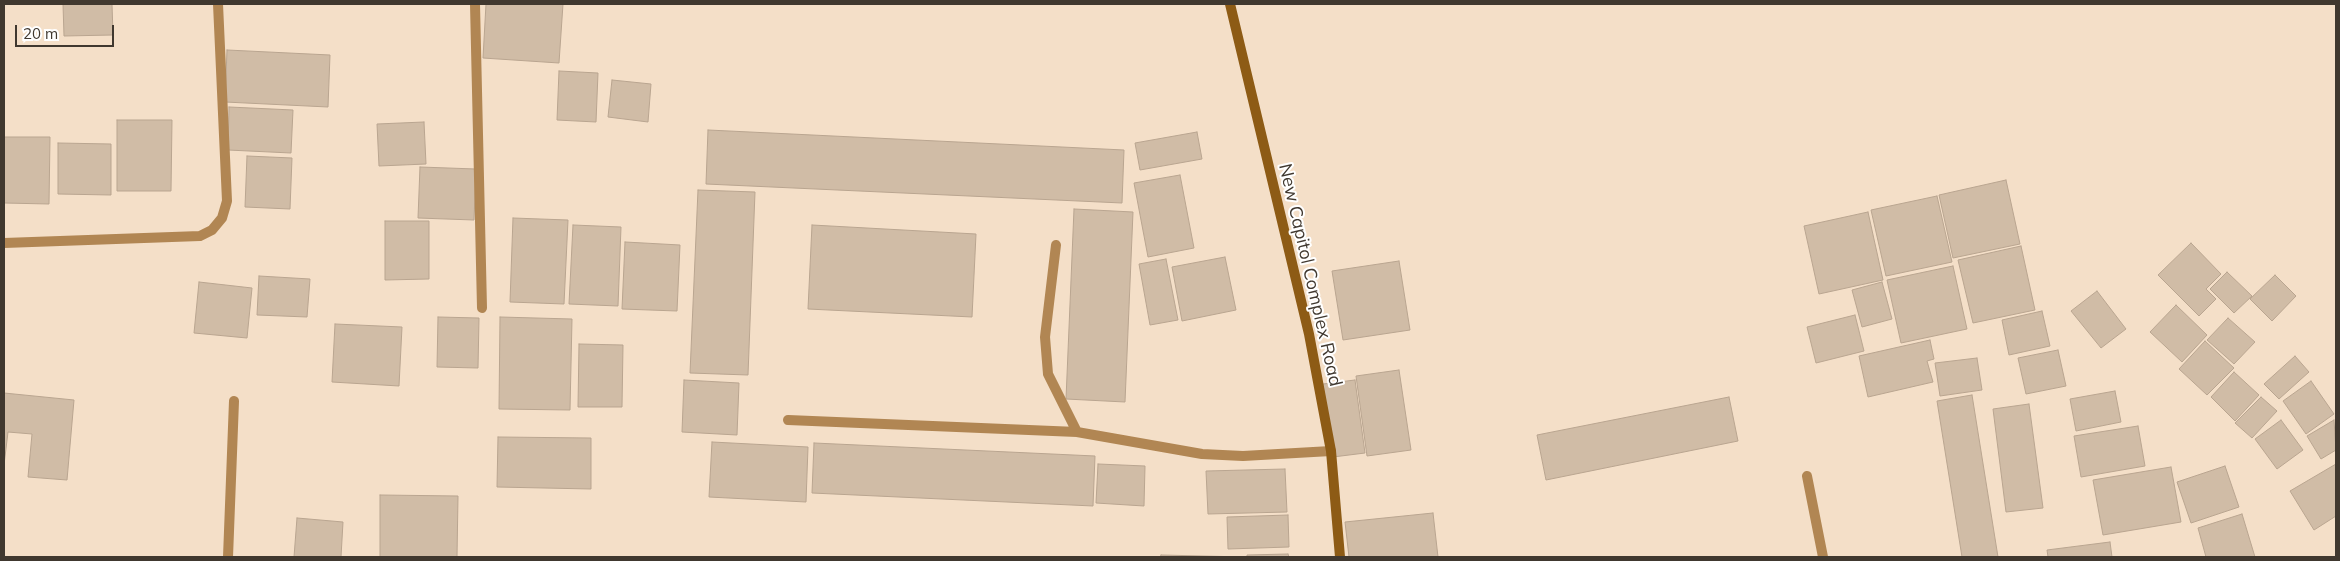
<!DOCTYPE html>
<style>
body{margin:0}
#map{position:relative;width:2340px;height:561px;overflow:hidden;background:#f4dfc8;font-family:Mulish,sans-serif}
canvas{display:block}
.frame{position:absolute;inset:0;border:5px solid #40382f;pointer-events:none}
.scale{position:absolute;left:15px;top:25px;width:99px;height:22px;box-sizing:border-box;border:2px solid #40382f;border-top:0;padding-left:6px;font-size:15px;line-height:18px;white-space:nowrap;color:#40382f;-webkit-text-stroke:4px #fff;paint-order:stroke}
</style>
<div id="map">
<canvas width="2340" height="561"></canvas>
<div class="frame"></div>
<div class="scale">20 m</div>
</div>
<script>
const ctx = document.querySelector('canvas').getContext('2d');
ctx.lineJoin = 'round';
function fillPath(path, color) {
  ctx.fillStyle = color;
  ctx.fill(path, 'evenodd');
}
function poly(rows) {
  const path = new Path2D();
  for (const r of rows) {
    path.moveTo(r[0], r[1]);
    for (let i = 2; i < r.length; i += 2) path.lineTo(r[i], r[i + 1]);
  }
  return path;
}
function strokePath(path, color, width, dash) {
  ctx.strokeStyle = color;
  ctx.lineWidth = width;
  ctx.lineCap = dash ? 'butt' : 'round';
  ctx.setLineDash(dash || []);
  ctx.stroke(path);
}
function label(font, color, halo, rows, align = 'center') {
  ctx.font = font + ' Mulish,sans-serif';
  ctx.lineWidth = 4;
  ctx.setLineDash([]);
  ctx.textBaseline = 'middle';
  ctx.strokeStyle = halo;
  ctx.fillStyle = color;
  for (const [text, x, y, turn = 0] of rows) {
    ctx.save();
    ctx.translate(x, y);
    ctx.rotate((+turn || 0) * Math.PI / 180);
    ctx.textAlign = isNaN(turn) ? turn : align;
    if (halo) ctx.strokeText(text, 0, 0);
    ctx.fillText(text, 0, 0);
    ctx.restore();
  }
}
const building = poly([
 [63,4,112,4,113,35,64,36,63,4],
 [486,4,563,4,559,63,483,58,486,4],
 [227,50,330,55,328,107,225,102,227,50],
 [559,71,598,73,596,122,557,120,559,71],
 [612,80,651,84,648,122,608,117,612,80],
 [229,107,293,110,291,153,228,150,229,107],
 [117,120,172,120,171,191,117,191,117,120],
 [424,122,426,164,379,166,377,124,424,122],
 [708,130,1124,150,1122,203,706,184,708,130],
 [1197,132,1202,159,1140,170,1135,143,1197,132],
 [4,137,50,137,49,204,4,203,4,137],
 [58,143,111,144,111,195,58,194,58,143],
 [247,156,292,158,290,209,245,207,247,156],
 [420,167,476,169,474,220,418,218,420,167],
 [1180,175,1194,248,1148,257,1134,183,1180,175],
 [2006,180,2020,244,1953,258,1939,195,2006,180],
 [698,190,755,192,748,375,690,373,698,190],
 [1937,196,1952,262,1886,276,1871,210,1937,196],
 [1074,209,1133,212,1125,402,1066,399,1074,209],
 [1868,212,1883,280,1819,294,1804,226,1868,212],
 [513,218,568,220,564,304,510,302,513,218],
 [385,221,429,221,429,279,385,280,385,221],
 [573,225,621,227,618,306,569,304,573,225],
 [812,225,976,234,972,317,808,309,812,225],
 [625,242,680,245,677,311,622,309,625,242],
 [2191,243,2221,274,2206,289,2216,299,2199,316,2158,275,2191,243],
 [2021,246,2035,310,1973,323,1958,260,2021,246],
 [1225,257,1236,310,1182,321,1172,267,1225,257],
 [1166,259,1178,320,1150,325,1139,264,1166,259],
 [1399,261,1410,330,1343,340,1332,271,1399,261],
 [1953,266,1967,329,1901,343,1887,280,1953,266],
 [2227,272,2252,296,2234,313,2210,289,2227,272],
 [2275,275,2296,296,2272,321,2250,299,2275,275],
 [259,276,310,279,307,317,257,315,259,276],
 [199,282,252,288,247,338,194,333,199,282],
 [1882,282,1892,319,1862,327,1852,290,1882,282],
 [2097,291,2126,329,2101,348,2071,311,2097,291],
 [2176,305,2207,335,2182,362,2150,332,2176,305],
 [2042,311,2050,346,2009,355,2002,320,2042,311],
 [1855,315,1864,351,1816,363,1807,327,1855,315],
 [438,317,479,318,478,368,437,367,438,317],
 [500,317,572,319,570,410,499,409,500,317],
 [2228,318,2255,342,2234,364,2207,340,2228,318],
 [335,324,402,327,399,386,332,382,335,324],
 [1930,340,1934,359,1927,361,1933,382,1868,397,1859,356,1930,340],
 [2205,341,2234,368,2207,395,2179,369,2205,341],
 [579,344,623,345,622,407,578,407,579,344],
 [2058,350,2066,386,2026,394,2018,358,2058,350],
 [2295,356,2309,372,2279,399,2264,384,2295,356],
 [1977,358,1982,390,1940,396,1935,363,1977,358],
 [1399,370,1411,450,1367,456,1356,376,1399,370],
 [2234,372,2259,395,2235,421,2211,397,2234,372],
 [684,380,739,383,737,435,682,432,684,380],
 [1355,380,1365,453,1333,457,1323,384,1355,380],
 [2311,381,2334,414,2306,434,2283,401,2311,381],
 [2115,391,2121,422,2076,431,2070,399,2115,391],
 [4,393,74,400,67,480,28,477,32,434,8,432,4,465,4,393],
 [1972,395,1998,557,1962,557,1937,401,1972,395],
 [1729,397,1738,441,1546,480,1537,435,1729,397],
 [2261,397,2277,411,2252,438,2235,423,2261,397],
 [2029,404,2043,508,2006,512,1993,409,2029,404],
 [2281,420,2303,450,2277,469,2255,439,2281,420],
 [2334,420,2336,450,2321,459,2307,436,2334,420],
 [2138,426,2145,466,2081,477,2074,436,2138,426],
 [498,437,591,438,591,489,497,487,498,437],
 [712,442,808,447,806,502,709,497,712,442],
 [814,443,1095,456,1093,506,812,493,814,443],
 [1098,464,1145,466,1144,506,1096,503,1098,464],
 [2336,464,2336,516,2314,530,2290,491,2336,464],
 [2225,466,2239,507,2191,523,2177,482,2225,466],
 [2171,467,2181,522,2103,535,2093,480,2171,467],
 [1285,469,1287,512,1208,514,1206,471,1285,469],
 [380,495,458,496,457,557,380,557,380,495],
 [1433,513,1438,557,1349,557,1345,522,1433,513],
 [2242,514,2255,557,2206,557,2198,528,2242,514],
 [1288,515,1289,547,1228,549,1227,517,1288,515],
 [297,518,343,522,341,557,294,557,297,518],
 [2110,542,2112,557,2048,557,2047,550,2110,542],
 [1288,554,1289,557,1247,557,1247,555,1288,554],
 [1161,555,1245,557,1160,557,1161,555]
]);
fillPath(building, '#d0bca6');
strokePath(building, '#b9a590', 1);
strokePath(poly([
 [228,557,234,401]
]), '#b18653', 10);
strokePath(poly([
 [475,4,482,308],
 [4,243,200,236,212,230,222,218,227,201,218,4],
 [1056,245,1045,337,1048,374,1077,432],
 [788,420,1077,432,1202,454,1243,456,1331,451],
 [1807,476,1823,557]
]), '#b18653', 10);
strokePath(poly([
 [1230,4,1309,334,1331,451,1340,557]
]), '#8d5b15', 10);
label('18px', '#40382f', '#fff', [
 ["New Capitol Complex Road",1310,275,77]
]);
</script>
